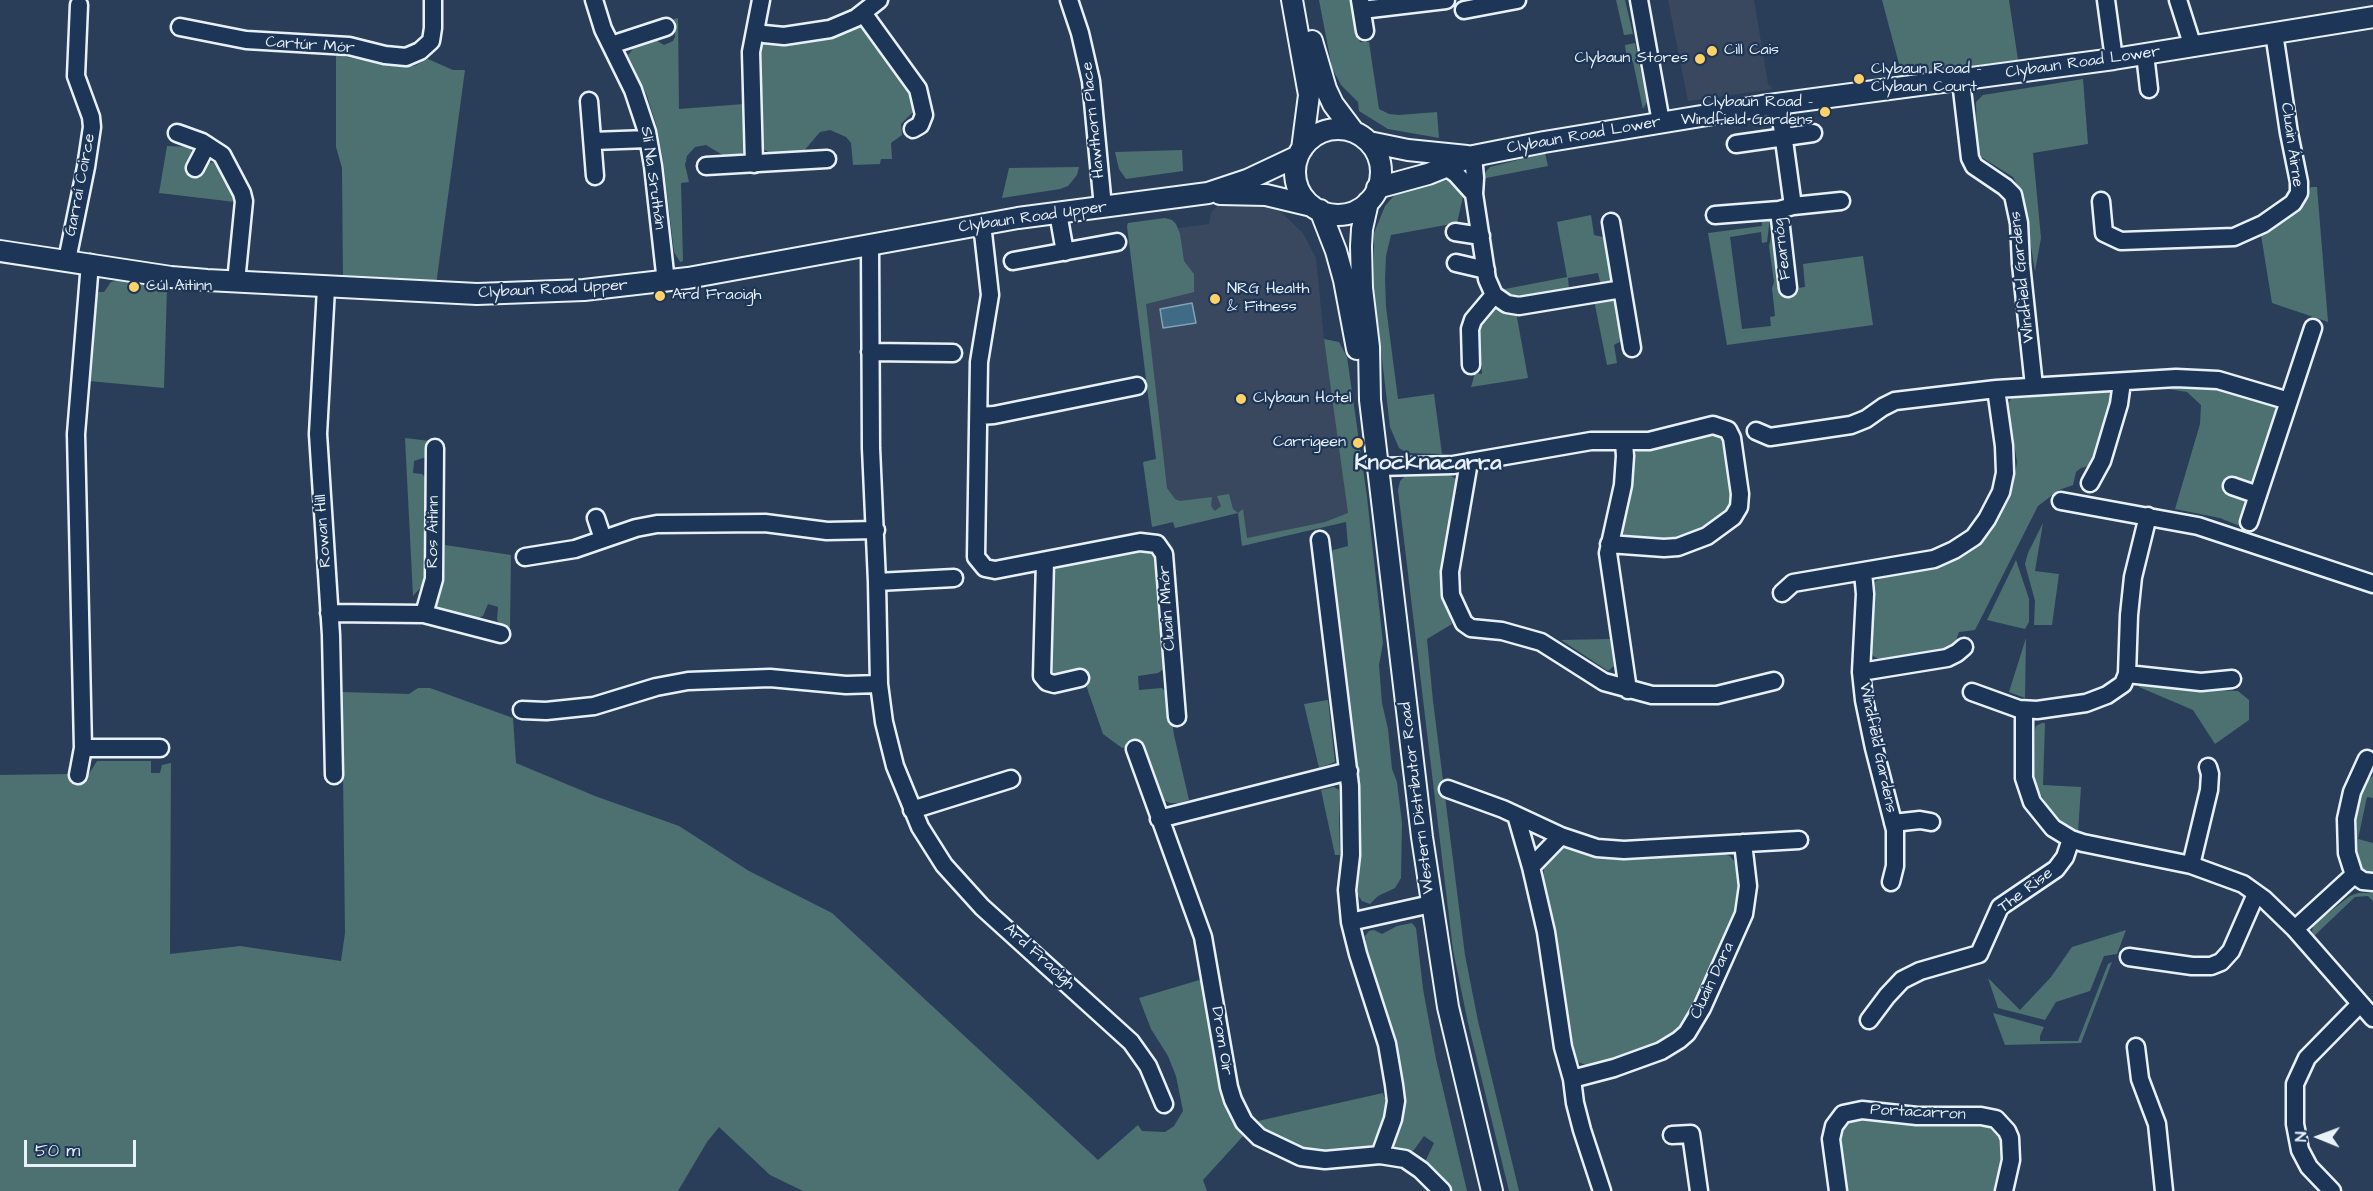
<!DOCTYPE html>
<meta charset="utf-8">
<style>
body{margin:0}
#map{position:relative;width:2373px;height:1191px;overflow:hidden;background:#2a3e5a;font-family:"Architects Daughter",sans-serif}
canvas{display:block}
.north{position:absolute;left:2289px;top:1107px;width:60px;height:60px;-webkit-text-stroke:4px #1d3557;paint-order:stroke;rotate:271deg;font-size:16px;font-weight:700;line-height:24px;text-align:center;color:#e8f1f8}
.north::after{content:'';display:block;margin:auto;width:21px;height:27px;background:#e8f1f8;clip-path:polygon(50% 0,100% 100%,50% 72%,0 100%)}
.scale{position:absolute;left:24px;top:1140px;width:112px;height:27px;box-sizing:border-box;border:3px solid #e8f1f8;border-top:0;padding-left:8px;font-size:18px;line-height:21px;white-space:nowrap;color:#e8f1f8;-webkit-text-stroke:4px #1d3557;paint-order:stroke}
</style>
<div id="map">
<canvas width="2373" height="1191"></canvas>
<div class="north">N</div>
<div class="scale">50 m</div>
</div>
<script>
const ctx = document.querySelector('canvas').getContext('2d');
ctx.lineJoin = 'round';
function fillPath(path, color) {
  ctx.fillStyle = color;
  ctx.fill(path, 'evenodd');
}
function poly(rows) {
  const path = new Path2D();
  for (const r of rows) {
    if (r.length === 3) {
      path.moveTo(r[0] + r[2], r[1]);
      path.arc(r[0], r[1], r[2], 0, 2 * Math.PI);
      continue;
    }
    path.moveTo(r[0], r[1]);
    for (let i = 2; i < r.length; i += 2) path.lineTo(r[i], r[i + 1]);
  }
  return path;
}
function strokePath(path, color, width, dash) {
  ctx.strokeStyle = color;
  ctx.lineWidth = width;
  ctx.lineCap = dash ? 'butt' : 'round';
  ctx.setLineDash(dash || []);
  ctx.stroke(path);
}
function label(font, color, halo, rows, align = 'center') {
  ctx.font = font + ' "Architects Daughter",sans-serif';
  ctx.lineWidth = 4.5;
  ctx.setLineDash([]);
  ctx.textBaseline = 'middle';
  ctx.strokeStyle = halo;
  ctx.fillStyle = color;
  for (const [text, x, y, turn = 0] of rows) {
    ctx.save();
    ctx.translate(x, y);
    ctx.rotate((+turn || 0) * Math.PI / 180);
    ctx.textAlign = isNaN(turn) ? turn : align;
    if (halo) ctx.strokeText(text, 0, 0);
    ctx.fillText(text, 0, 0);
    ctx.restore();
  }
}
fillPath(poly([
 [1668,0,1754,0,1768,84,1773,89,1688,101],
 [1244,202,1270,207,1282,213,1303,233,1316,258,1324,339,1351,520,1242,546,1238,513,1175,528,1173,522,1152,527,1143,462,1156,459,1127,226,1128,223,1165,218,1172,220,1178,228,1209,224,1211,213,1214,209,1219,205]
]), '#39485e');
fillPath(poly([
 [1319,0,1353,0,1360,42,1369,42,1379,109,1389,114,1399,115,1437,112,1439,138,1388,129,1359,111,1358,102,1341,85,1332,68],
 [1616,0,1625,0,1633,34,1624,35],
 [1882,0,2009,0,2018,60,1902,75],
 [678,18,679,109,744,104,745,151,740,157,726,157,706,145,695,147,687,156,685,165,689,182,681,183,683,261,680,262,674,252,663,160,656,124,647,96,628,55,637,44,654,39,664,45,673,41,675,37,674,19],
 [862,24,906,80,915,105,913,112,901,124,902,135,891,143,892,159,881,159,880,164,853,165,851,143,846,137,830,130,820,132,803,152,774,155,765,150,762,147,759,49,762,45],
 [1635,43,1647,102,1643,109,1633,62,1626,52,1625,45],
 [336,55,385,64,414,66,428,59,453,70,465,70,436,285,343,281,342,168,336,147],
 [2083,79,2088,144,2033,153,2041,238,2035,271,2022,193,2013,177,1981,157,1977,143,1976,102,1983,95],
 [167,146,191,147,192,156,186,171,198,176,206,163,217,162,236,198,235,202,159,193],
 [1182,150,1183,171,1126,179,1119,169,1115,152],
 [1545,153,1548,166,1481,179,1480,176,1483,175,1490,167],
 [1079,167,1077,175,1068,186,1060,189,1002,198,1009,168],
 [1448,180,1456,184,1463,197,1457,223,1391,235,1386,256,1385,279,1386,307,1398,399,1434,394,1442,454,1407,453,1399,448,1390,427,1374,291,1374,233,1385,206,1398,191],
 [2311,187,2317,187,2328,322,2272,303,2261,235,2297,209],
 [1591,215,1594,235,1607,238,1613,280,1601,286,1598,273,1568,278,1569,290,1516,298,1500,290,1567,277,1557,222],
 [1761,216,1770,218,1767,242,1762,243,1761,232,1730,237,1742,329,1771,326,1770,317,1775,316,1772,288,1774,282,1769,246,1773,228,1782,296,1792,295,1791,289,1805,287,1803,264,1863,256,1873,325,1727,345,1708,233,1762,226],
 [1165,218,1172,220,1176,224,1180,234,1184,261,1194,274,1194,292,1146,304,1167,488,1175,499,1180,501,1212,497,1211,506,1215,511,1221,506,1217,496,1229,494,1233,509,1238,513,1243,509,1247,538,1325,522,1348,513,1324,339,1339,342,1347,357,1367,497,1383,643,1379,665,1382,703,1388,729,1392,769,1397,782,1402,823,1401,878,1395,888,1378,896,1370,904,1362,901,1358,895,1354,894,1330,558,1333,550,1348,546,1346,522,1242,546,1238,513,1175,528,1173,522,1152,527,1143,462,1156,459,1127,226,1128,223],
 [121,280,167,288,164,388,89,381,97,292,104,292,111,282],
 [1612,298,1616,300,1623,340,1614,345,1617,363,1607,365,1594,300],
 [1495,307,1516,312,1528,378,1471,387,1475,373,1482,374,1479,337,1480,321],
 [2197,385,2225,389,2266,401,2274,406,2278,412,2249,500,2250,510,2242,527,2220,518,2175,509,2200,424,2201,405,2187,392,2149,386],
 [2107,390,2113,399,2092,465,2081,468,2076,472,2073,485,2059,490,2038,506,1975,630,1959,632,1954,646,1947,652,1881,660,1873,656,1870,648,1874,603,1872,593,1875,582,1881,577,1940,566,1974,547,1991,532,2013,486,2017,462,2010,418,2009,403,2011,398,2016,394],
 [1714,432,1721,435,1724,441,1733,493,1732,506,1713,523,1672,540,1634,539,1626,536,1620,530,1633,455,1640,449],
 [405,438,430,441,429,452,426,457,414,461,413,473,422,474,429,481,428,575,424,575,423,585,413,596],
 [1448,474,1456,479,1458,484,1453,617,1450,619,1452,624,1427,639,1433,701,1465,955,1478,1021,1519,1191,1509,1191,1468,1023,1453,950,1398,490,1400,481,1406,475],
 [2043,523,2035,571,2059,574,2052,625,2034,625,2035,601,2025,564,2028,553],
 [445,545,511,555,510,628,500,624,497,620,498,607,488,604,483,616,475,619,440,611,435,606,434,603,440,583,444,583],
 [1141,550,1151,550,1158,559,1165,668,1158,673,1138,676,1139,690,1162,688,1168,694,1174,735,1189,800,1179,803,1170,803,1159,798,1140,743,1122,748,1103,734,1087,688,1084,672,1054,676,1049,671,1054,570,1066,565],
 [2016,560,2029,599,2029,622,2025,629,1987,620],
 [2026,638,2025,698,2009,692],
 [1610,639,1614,666,1608,671,1561,640],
 [2139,682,2183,689,2238,691,2249,700,2249,720,2215,744,2193,710,2139,687],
 [418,688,430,688,513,718,516,763,595,796,679,826,749,871,832,913,1098,1160,1138,1125,1142,1131,1165,1132,1174,1126,1183,1111,1176,1076,1168,1056,1151,1029,1139,998,1206,978,1245,1134,1203,1180,1207,1191,803,1191,770,1175,719,1127,707,1142,678,1191,0,1191,0,775,69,774,70,780,84,782,97,761,151,761,151,773,160,773,162,765,171,763,170,954,240,946,341,961,345,933,342,692,409,694],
 [1328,700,1335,762,1319,768,1304,704],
 [2042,723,2045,723,2043,785,2081,787,2078,833,2058,822,2036,787,2034,779,2035,730,2036,726],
 [2373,776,2373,798,2367,797,2358,839,2373,843,2373,872,2359,870,2353,843,2352,824,2357,796,2366,781],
 [1334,787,1339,790,1339,818,1340,855,1335,855,1321,790],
 [1573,846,1721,853,1730,856,1740,868,1741,884,1735,919,1725,935,1697,1001,1683,1026,1653,1046,1588,1066,1578,1062,1574,1052,1559,952,1543,881,1544,868,1551,857,1563,848],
 [2358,893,2373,893,2373,901,2368,896,2355,897,2314,936,2312,931,2313,925,2350,896],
 [1412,923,1416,928,1423,989,1436,1059,1467,1191,1451,1191,1424,1164,1434,1143,1424,1136,1414,1150,1407,1154,1397,1151,1394,1145,1401,1117,1361,944,1366,941,1365,936,1369,931,1374,930,1382,934,1397,926],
 [2126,930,2117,954,2104,956,2090,991,2056,1002,2045,1020,1998,1008,1988,978,2020,1010,2051,977,2072,947],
 [2112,962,2081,1043,2005,1045,1993,1013,2044,1027,2040,1036,2040,1041,2078,1041,2108,964],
 [1383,1093,1384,1097,1388,1097,1388,1111,1376,1145,1371,1148,1323,1153,1304,1150,1260,1130,1262,1126,1258,1121],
 [1862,1116,1973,1121,1996,1126,2002,1136,2005,1150,1998,1191,1845,1191,1839,1137,1844,1125,1850,1119]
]), '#4d7071');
const water = poly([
 [1192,303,1196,323,1163,328,1160,309,1192,303]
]);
fillPath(water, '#406b86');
strokePath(water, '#83a1b4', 1.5);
const minor = poly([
 [594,0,603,29,633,90,647,132,653,166,666,282],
 [1069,0,1080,33,1091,81,1103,207],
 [1360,0,1365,31],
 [1639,0,1661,122],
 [2106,0,2114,59],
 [2178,0,2193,47],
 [1362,10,1446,0],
 [1464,10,1517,0],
 [863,13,918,89,924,115,920,125,913,129],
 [180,27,246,40,349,46,385,55,406,57,420,51,431,41,433,28,433,0],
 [755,31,764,34,784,36,830,29,856,18,879,0],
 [611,45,666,27],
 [2145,54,2149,89],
 [1961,81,1970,158,1974,166,2005,187,2013,195,2019,223,2021,264,2034,386],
 [589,101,595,176],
 [177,133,202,142,222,155,242,193,244,201,236,282],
 [593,141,648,139],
 [1736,144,1813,133],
 [1473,156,1475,178,1474,194,1487,279,1494,295,1507,304,1519,306,1622,289],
 [754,164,751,52,761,0],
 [706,166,827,159],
 [1446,167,1456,174,1474,194],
 [195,168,207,145],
 [2101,201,2104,233,2121,241,2234,237,2263,224,2293,203,2299,193,2299,182,2289,133,2274,33],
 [1793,206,1841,201],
 [1779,210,1788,288],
 [1058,213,1065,252],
 [1715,215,1779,210,1793,206,1779,104],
 [1611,222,1632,348],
 [982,224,990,295,979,362,976,557,985,568,995,570,1140,542,1157,544,1164,554,1177,717],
 [1455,232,1481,236],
 [870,245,871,448,877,582,879,684,884,722,895,766,920,827,944,865,982,907,1131,1042,1148,1066,1164,1104],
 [67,260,86,167,92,127,91,117,76,76,79,5],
 [1013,261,1117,242],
 [1456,263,1486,270],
 [326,288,318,434,331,635,334,775],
 [870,352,953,353],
 [1471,365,1470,329,1473,320,1494,295],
 [979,416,994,415,1137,386],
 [1756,431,1770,437,1851,425,1866,419,1883,407,1895,401,1996,389,2176,378,2218,380,2289,401],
 [1624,442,1625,456,1623,485,1608,553,1628,690],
 [1469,462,1450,572,1451,595,1464,623,1471,628,1502,631,1541,642,1604,682,1652,695,1717,695,1774,681],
 [1378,467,1453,465,1591,441,1649,441,1713,425,1728,430,1732,438,1740,494,1739,507,1733,517,1707,536,1678,547,1664,548,1609,544],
 [2090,483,2102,461,2119,404,2122,382],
 [2232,486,2258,495],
 [2061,501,2198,526,2373,584],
 [596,518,603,539],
 [2249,522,2313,328],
 [1320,540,1350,786,1351,855,1347,890,1350,922,1358,954,1387,1044,1394,1085,1396,1101,1393,1119,1380,1155],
 [525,557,575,549,636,528,657,524,765,523,827,531,876,530],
 [1045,562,1042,676,1047,682,1054,684,1080,678],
 [1863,572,1865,594,1861,672,1864,700,1874,748,1895,830,1895,866,1891,882],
 [877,582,954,578],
 [1782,593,1793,583,1934,559,1954,550,1974,537,1987,519,2001,492,2005,473,2004,446,1996,389],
 [329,613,424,614,501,634],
 [424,614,434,579,435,448],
 [1861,672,1947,658,1957,653,1964,647],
 [2127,674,2201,682,2232,679],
 [1972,692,2019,709,2037,710,2086,703,2107,695,2123,684,2127,674,2129,615,2133,577,2148,516],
 [522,710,546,711,594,706,656,687,688,681,770,678,846,685,879,684],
 [2024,710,2024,778,2032,802,2053,828,2071,839,2083,843,2191,865,2243,884,2264,899,2295,929,2373,1018],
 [83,748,160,748],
 [1135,749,1203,937,1229,1087,1233,1100,1244,1122,1259,1137,1301,1157,1325,1160,1380,1155,1405,1159,1421,1170,1442,1191],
 [78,775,83,748,76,434,90,263],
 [1448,789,1503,809,1561,836,1597,848,1624,850,1799,840],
 [912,810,1011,779],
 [1516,815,1531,867,1546,932,1563,1047,1572,1079,1575,1103,1582,1130,1602,1191],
 [1159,819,1349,771],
 [1893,823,1920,820,1931,822],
 [2191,865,2209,790,2210,774,2208,767],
 [1531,867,1561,836],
 [2354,875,2347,853,2346,819,2352,792,2367,759],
 [1350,922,1431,904],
 [2295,929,2354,875,2363,881,2373,882],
 [2129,957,2192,966,2211,966,2221,962,2231,951,2256,894],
 [1869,1020,1887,996,1902,980,1920,971,1979,954,2000,907,2056,869,2065,857,2071,839],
 [2136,1047,2140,1079,2157,1124,2164,1191],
 [1572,1079,1614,1068,1661,1051,1679,1040,1687,1033,1702,1008,1744,914,1748,886,1743,843],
 [1672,1135,1691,1134,1699,1191],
 [1838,1191,1831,1139,1834,1126,1843,1114,1862,1110,1917,1116,1981,1116,1996,1119,2007,1131,2010,1138,2011,1160,2004,1191],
 [2332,1191,2309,1167,2300,1150,2295,1124,2295,1084,2307,1058,2360,1004]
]);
const tertiary = poly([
 [1292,0,1309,95,1302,149],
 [1312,41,1326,89,1333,104,1354,132],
 [1338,172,43],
 [1369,142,1408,150,1467,156],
 [1377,188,1428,174,1473,156,1544,142,1762,106,2114,59,2373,17],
 [1220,194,1266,195,1312,206],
 [1368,202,1362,229,1361,246,1362,288,1369,347,1370,400,1422,837,1448,1007,1492,1191],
 [1320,210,1336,251,1344,280,1357,349],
 [0,251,171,277,207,280,477,294,584,290,688,278,1018,218,1208,193,1247,180,1298,156]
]);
strokePath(minor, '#e8f1f8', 21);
strokePath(tertiary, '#e8f1f8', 24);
strokePath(minor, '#1d3557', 16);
strokePath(tertiary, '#1d3557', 20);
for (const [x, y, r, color] of [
 [1712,51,6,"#ffd166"],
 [1700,59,6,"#ffd166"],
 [1859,79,6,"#ffd166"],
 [1825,112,6,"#ffd166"],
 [134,287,6,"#ffd166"],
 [660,296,6,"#ffd166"],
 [1215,299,6,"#ffd166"],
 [1241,399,6,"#ffd166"],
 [1358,443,6,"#ffd166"]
]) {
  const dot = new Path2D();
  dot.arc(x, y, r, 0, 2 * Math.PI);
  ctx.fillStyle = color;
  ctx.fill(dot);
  strokePath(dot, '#1d3557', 2);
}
label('16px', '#e8f1f8', '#1d3557', [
 ["Cartúr Mór",310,46,4],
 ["Clybaun Road Lower",2083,63,-8],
 ["Hawthorn Place",1094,120,-96],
 ["Clybaun Road Lower",1584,136,-10],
 ["Cluain Áirne",2291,145,82],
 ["Slí Na Sruthán",652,178,82],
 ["Garraí Coirce",81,185,-79],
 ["Clybaun Road Upper",1033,218,-8],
 ["Fearnóg",1783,249,-97],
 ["Windfield Gardens",2023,277,-96],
 ["Clybaun Road Upper",553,290,-3],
 ["Rowan Hill",324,531,-94],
 ["Ros Aitinn",434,532,-89],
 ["Cluain Mhór",1168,608,-94],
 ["Windfield Gardens",1877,748,78],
 ["Western Distributor Road",1418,798,-97],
 ["The Rise",2026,891,-37],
 ["Ard Fraoigh",1039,957,42],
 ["Cluain Dara",1713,981,-65],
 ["Drom Oir",1221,1041,81],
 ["Portacarron",1918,1113,3]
]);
label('16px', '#e8f1f8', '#1d3557', [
 ["Cill Cais",1724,51],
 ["Clybaun Stores",1688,59,"right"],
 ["Clybaun Road -",1871,70],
 ["Clybaun Court",1871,88],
 ["Clybaun Road -",1813,103,"right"],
 ["Windfield Gardens",1813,121,"right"],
 ["Cúl Aitinn",146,287],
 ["NRG Health",1227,290],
 ["& Fitness",1227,308],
 ["Ard Fraoigh",672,296],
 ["Clybaun Hotel",1253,399],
 ["Carrigeen",1346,443,"right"]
], 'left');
label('bold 22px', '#e8f1f8', '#1d3557', [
 ["Knocknacarra",1428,464]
]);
</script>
